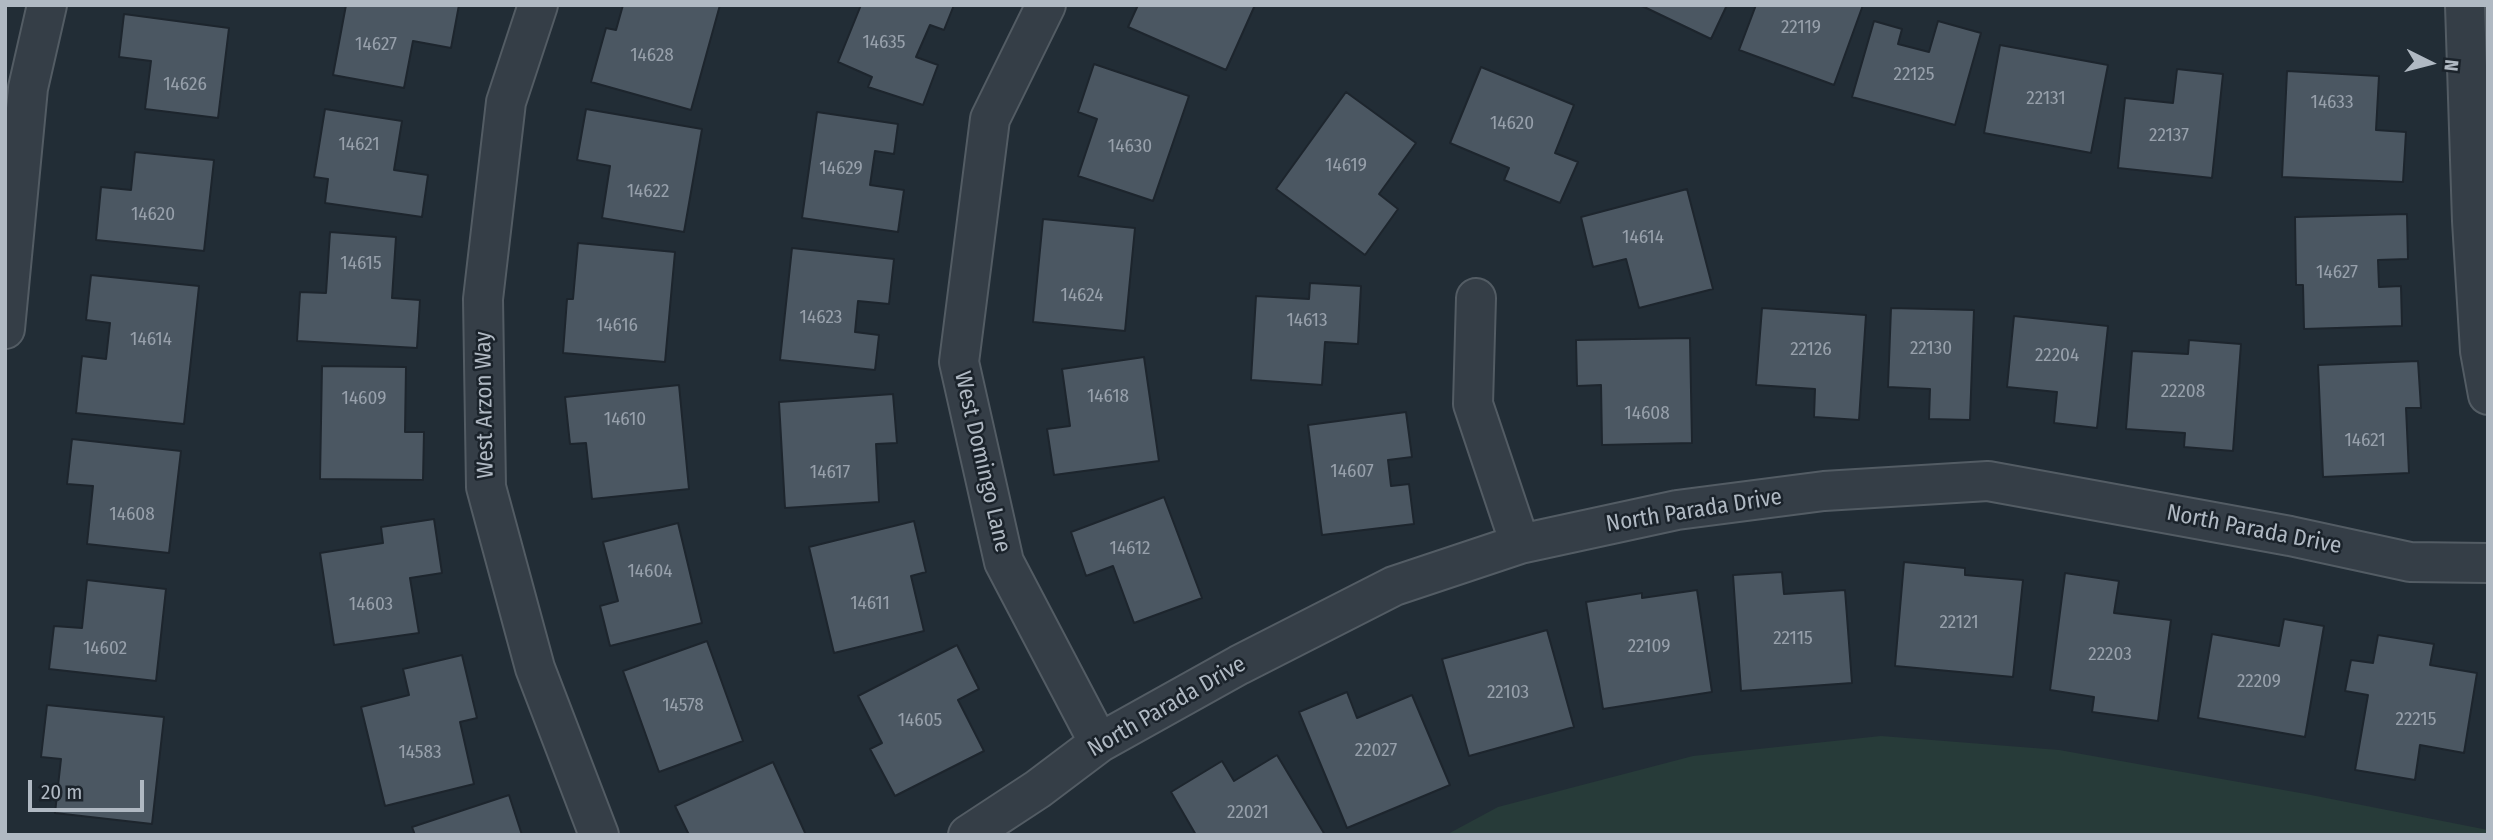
<!DOCTYPE html>
<style>
body{margin:0}
#map{position:relative;width:2493px;height:840px;overflow:hidden;background:#222d36;font-family:"Fira Sans Condensed",sans-serif}
canvas{display:block}
.frame{position:absolute;inset:0;border:7px solid #b0b9c3;pointer-events:none}
.north{position:absolute;left:2395px;top:28px;width:70px;height:70px;-webkit-text-stroke:5px #1b232b;paint-order:stroke;rotate:96deg;font-size:19px;font-weight:700;line-height:28px;text-align:center;color:#b0b9c3}
.north::after{content:'';display:block;margin:auto;width:24px;height:32px;background:#b0b9c3;clip-path:polygon(50% 0,100% 100%,50% 72%,0 100%)}
.scale{position:absolute;left:28px;top:780px;width:116px;height:32px;box-sizing:border-box;border:4px solid #b0b9c3;border-top:0;padding-left:9px;font-size:21px;line-height:24px;white-space:nowrap;color:#b0b9c3;-webkit-text-stroke:5px #1b232b;paint-order:stroke}
</style>
<div id="map">
<canvas width="2493" height="840"></canvas>
<div class="frame"></div>
<div class="north">N</div>
<div class="scale">20 m</div>
</div>
<script>
const ctx = document.querySelector('canvas').getContext('2d');
ctx.lineJoin = 'round';
function fillPath(path, color) {
  ctx.fillStyle = color;
  ctx.fill(path, 'evenodd');
}
function poly(rows) {
  const path = new Path2D();
  for (const r of rows) {
    path.moveTo(r[0], r[1]);
    for (let i = 2; i < r.length; i += 2) path.lineTo(r[i], r[i + 1]);
  }
  return path;
}
function strokePath(path, color, width, dash) {
  ctx.strokeStyle = color;
  ctx.lineWidth = width;
  ctx.lineCap = dash ? 'butt' : 'round';
  ctx.setLineDash(dash || []);
  ctx.stroke(path);
}
function label(font, color, halo, rows, align = 'center') {
  ctx.font = font + ' "Fira Sans Condensed",sans-serif';
  ctx.lineWidth = 5;
  ctx.setLineDash([]);
  ctx.textBaseline = 'middle';
  ctx.strokeStyle = halo;
  ctx.fillStyle = color;
  for (const [text, x, y, turn = 0] of rows) {
    ctx.save();
    ctx.translate(x, y);
    ctx.rotate((+turn || 0) * Math.PI / 180);
    ctx.textAlign = isNaN(turn) ? turn : align;
    if (halo) ctx.strokeText(text, 0, 0);
    ctx.fillText(text, 0, 0);
    ctx.restore();
  }
}
fillPath(poly([
 [1881,736,2059,750,2306,794,2488,830,2488,835,1446,835,1498,807,1693,756]
]), '#273b39');
const building = poly([
 [346,5,459,5,451,48,413,41,404,88,333,75,346,5],
 [623,5,720,5,691,110,591,82,606,28,616,30,623,5],
 [861,5,954,5,944,30,930,25,916,57,938,65,923,105,868,87,872,77,838,62,861,5],
 [1138,5,1255,5,1226,70,1128,27,1138,5],
 [1640,5,1727,5,1711,39,1640,5],
 [1756,5,1863,5,1834,85,1739,50,1756,5],
 [124,14,229,28,218,118,145,109,151,61,119,57,124,14],
 [1874,21,1902,29,1898,44,1929,52,1938,21,1981,33,1955,125,1852,97,1874,21],
 [2000,45,2108,65,2091,153,1984,133,2000,45],
 [1094,64,1189,96,1153,201,1078,176,1097,119,1078,112,1094,64],
 [1481,67,1574,105,1555,153,1578,162,1560,203,1504,180,1509,168,1450,143,1481,67],
 [2177,69,2223,74,2212,178,2118,168,2125,98,2173,103,2177,69],
 [2287,71,2379,76,2376,130,2406,132,2403,182,2282,177,2287,71],
 [1346,92,1416,143,1379,194,1398,209,1365,255,1276,189,1346,92],
 [325,109,402,121,394,170,428,175,422,217,325,203,328,179,314,177,325,109],
 [586,109,702,129,684,232,602,218,610,166,577,160,586,109],
 [817,112,898,124,894,154,875,151,870,185,904,190,898,232,802,218,817,112],
 [135,152,214,160,204,251,96,240,101,187,131,190,135,152],
 [1687,189,1713,289,1639,308,1626,259,1593,267,1581,217,1687,189],
 [2407,214,2408,259,2378,260,2379,287,2401,286,2402,326,2304,329,2303,285,2296,285,2295,217,2407,214],
 [1043,219,1135,228,1125,331,1033,322,1043,219],
 [330,232,396,237,392,298,420,300,417,348,297,341,300,292,326,293,330,232],
 [578,243,675,252,665,362,563,353,567,299,573,299,578,243],
 [792,248,894,259,889,304,858,301,855,332,879,335,875,370,780,360,792,248],
 [91,275,199,286,184,424,76,413,82,356,106,359,110,323,86,320,91,275],
 [1310,283,1361,286,1358,344,1325,342,1322,385,1251,380,1256,296,1309,299,1310,283],
 [1762,308,1866,315,1859,420,1814,417,1815,389,1756,385,1762,308],
 [1891,308,1974,310,1970,420,1929,419,1930,389,1888,387,1891,308],
 [2014,316,2108,326,2097,428,2054,423,2057,392,2007,387,2014,316],
 [1690,338,1692,443,1602,445,1601,385,1577,386,1576,340,1690,338],
 [2189,340,2241,344,2233,451,2184,447,2185,433,2126,429,2132,351,2188,354,2189,340],
 [1144,357,1159,461,1054,475,1047,429,1070,426,1062,369,1144,357],
 [2418,361,2421,408,2406,408,2409,473,2323,477,2318,365,2418,361],
 [322,366,406,367,405,432,424,432,423,480,320,479,322,366],
 [679,385,689,489,592,499,586,443,570,444,565,397,679,385],
 [893,394,897,443,876,444,879,502,785,508,779,402,893,394],
 [1406,412,1412,457,1388,460,1391,486,1409,484,1414,524,1322,535,1308,425,1406,412],
 [72,439,181,451,169,553,87,544,93,486,67,484,72,439],
 [1164,497,1202,598,1134,623,1113,566,1086,576,1071,532,1164,497],
 [434,519,442,573,410,578,419,633,334,645,320,553,383,543,381,527,434,519],
 [914,521,926,572,911,576,924,631,834,653,809,547,914,521],
 [678,523,702,623,610,646,600,606,618,601,603,542,678,523],
 [1904,562,1965,568,1965,575,2023,580,2013,677,1895,666,1904,562],
 [1782,572,1784,594,1845,590,1852,683,1741,691,1733,575,1782,572],
 [2065,573,2119,581,2114,613,2171,620,2158,721,2092,712,2094,697,2050,690,2065,573],
 [87,580,166,589,156,681,49,669,54,626,82,628,87,580],
 [1697,590,1712,692,1603,709,1586,602,1642,593,1642,598,1697,590],
 [2284,619,2324,626,2305,737,2198,718,2212,634,2279,646,2284,619],
 [1547,630,1574,727,1469,756,1442,659,1547,630],
 [2378,635,2434,644,2430,665,2477,673,2464,753,2420,745,2415,780,2355,770,2368,695,2345,691,2351,660,2373,663,2378,635],
 [707,641,743,741,659,772,623,671,707,641],
 [957,645,979,689,958,700,984,751,895,796,870,749,882,743,858,696,957,645],
 [462,655,477,718,460,722,474,784,385,806,361,707,409,695,403,669,462,655],
 [1347,692,1357,718,1412,695,1450,785,1347,828,1299,712,1347,692],
 [47,705,164,717,152,824,55,813,61,759,41,757,47,705],
 [1277,755,1325,835,1196,835,1171,792,1222,761,1234,781,1277,755],
 [773,762,806,835,689,835,675,806,773,762],
 [509,795,522,835,415,835,412,827,509,795]
]);
fillPath(building, '#4b5762');
strokePath(building, '#1d252d', 2);
const minor = poly([
 [538,5,506,102,483,299,486,487,535,668,599,835],
 [1046,5,990,119,959,362,1004,562,1099,743],
 [2465,5,2472,221,2480,351,2488,395],
 [1476,298,1473,404,1520,544],
 [5,329,28,88,47,5],
 [968,835,1038,789,1099,743,1239,665,1394,586,1520,544,1677,510,1824,491,1988,481,2290,536,2410,562,2488,563]
]);
strokePath(minor, '#535c64', 42);
strokePath(minor, '#353e47', 38);
label('19px', '#97a0ab', null, [
 ["22119",1801,28],
 ["14635",884,43],
 ["14627",376,45],
 ["14628",652,56],
 ["22125",1914,75],
 ["14626",185,85],
 ["22131",2046,99],
 ["14633",2332,103],
 ["14620",1512,124],
 ["22137",2169,136],
 ["14621",359,145],
 ["14630",1130,147],
 ["14619",1346,166],
 ["14629",841,169],
 ["14622",648,192],
 ["14620",153,215],
 ["14614",1643,238],
 ["14615",361,264],
 ["14627",2337,273],
 ["14624",1082,296],
 ["14623",821,318],
 ["14613",1307,321],
 ["14616",617,326],
 ["14614",151,340],
 ["22130",1931,349],
 ["22126",1811,350],
 ["22204",2057,356],
 ["22208",2183,392],
 ["14618",1108,397],
 ["14609",364,399],
 ["14608",1647,414],
 ["14610",625,420],
 ["14621",2365,441],
 ["14607",1352,472],
 ["14617",830,473],
 ["14608",132,515],
 ["14612",1130,549],
 ["14604",650,572],
 ["14611",870,604],
 ["14603",371,605],
 ["22121",1959,623],
 ["22115",1793,639],
 ["22109",1649,647],
 ["14602",105,649],
 ["22203",2110,655],
 ["22209",2259,682],
 ["22103",1508,693],
 ["14578",683,706],
 ["22215",2416,720],
 ["14605",920,721],
 ["22027",1376,751],
 ["14583",420,753],
 ["22021",1248,813]
]);
label('23px', '#b0b9c3', '#1b232b', [
 ["West Arzon Way",485,405,-91],
 ["West Domingo Lane",982,462,77],
 ["North Parada Drive",1694,511,-9],
 ["North Parada Drive",2254,530,11],
 ["North Parada Drive",1167,707,-30]
]);
</script>
